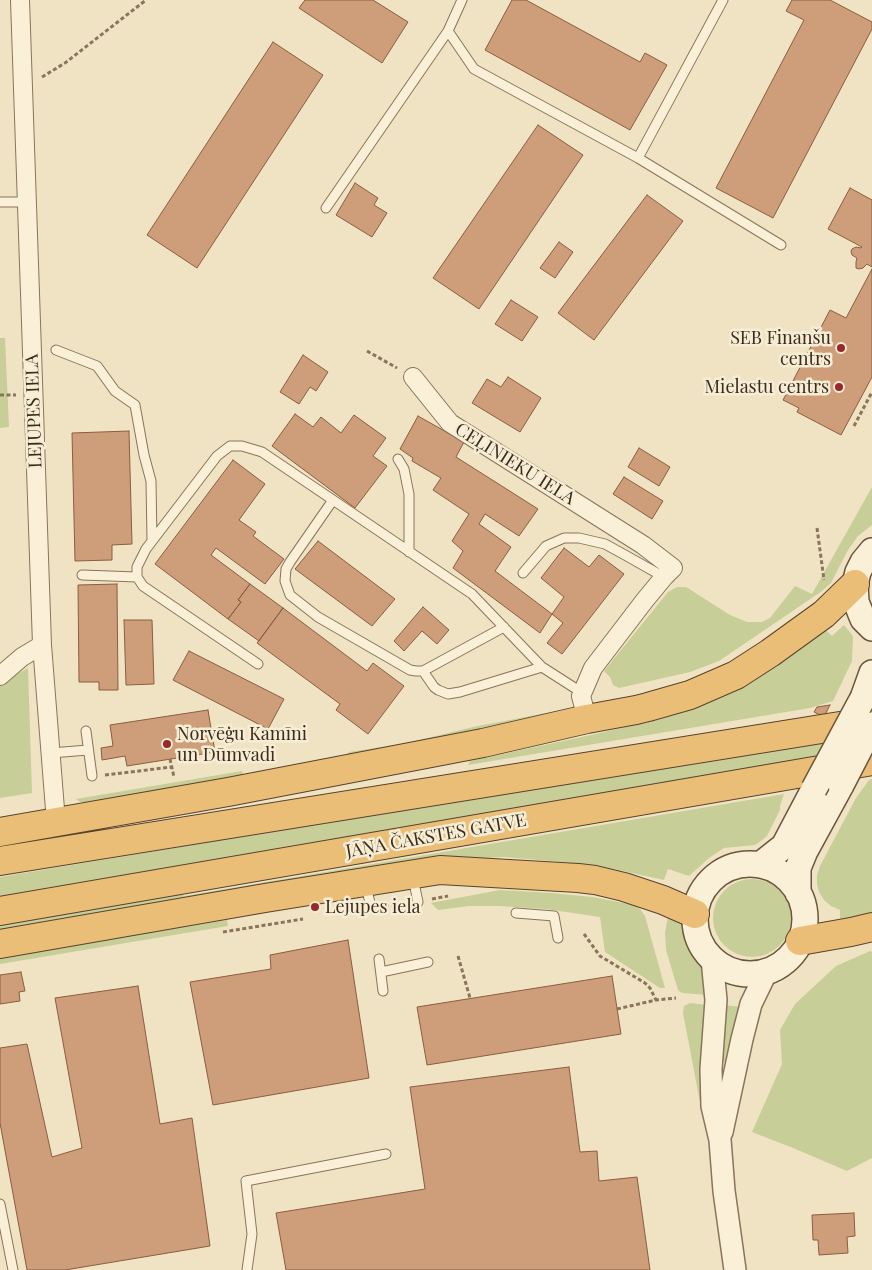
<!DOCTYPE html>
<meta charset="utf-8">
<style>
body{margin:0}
canvas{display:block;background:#efe3c4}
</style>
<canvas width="872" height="1270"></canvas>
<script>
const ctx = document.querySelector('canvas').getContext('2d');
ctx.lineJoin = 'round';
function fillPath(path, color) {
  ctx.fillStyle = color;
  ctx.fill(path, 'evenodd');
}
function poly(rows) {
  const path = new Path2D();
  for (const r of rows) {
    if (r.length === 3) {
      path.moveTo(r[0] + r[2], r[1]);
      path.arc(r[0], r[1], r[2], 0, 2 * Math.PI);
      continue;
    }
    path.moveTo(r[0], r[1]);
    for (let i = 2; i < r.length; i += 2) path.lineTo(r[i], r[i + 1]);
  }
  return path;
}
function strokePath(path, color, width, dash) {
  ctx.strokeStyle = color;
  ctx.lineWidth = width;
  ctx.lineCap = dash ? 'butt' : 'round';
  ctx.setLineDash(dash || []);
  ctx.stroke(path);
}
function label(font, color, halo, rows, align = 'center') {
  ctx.font = font + ' "Playfair Display",serif';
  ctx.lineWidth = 5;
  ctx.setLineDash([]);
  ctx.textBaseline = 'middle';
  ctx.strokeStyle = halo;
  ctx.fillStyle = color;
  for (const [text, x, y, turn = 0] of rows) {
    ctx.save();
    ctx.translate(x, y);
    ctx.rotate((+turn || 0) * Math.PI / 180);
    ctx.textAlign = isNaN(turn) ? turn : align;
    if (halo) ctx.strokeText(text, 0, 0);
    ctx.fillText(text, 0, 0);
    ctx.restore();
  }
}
fillPath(poly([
 [0,338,5,338,9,427,0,428],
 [872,487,872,525,858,536,848,550,831,583,822,591,719,661,690,672,619,688,613,685,610,677,604,671,668,592,677,587,686,587,730,615,747,622,762,622,770,618,795,586,812,594],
 [844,625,853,636,852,661,833,701,810,708,468,765,470,761,591,735,657,720,697,708,732,691,818,635,826,630,832,636],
 [28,668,32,793,0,798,0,684,2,682],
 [562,710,559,714,344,759,346,755,349,752,407,743,473,727],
 [872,729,872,750,0,899,0,877,246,836,402,806],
 [242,771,243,774,242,778,100,802,80,802,76,799],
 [872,779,872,913,857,917,840,919,840,910,831,906,824,900,819,892,817,884,817,875,820,866,856,798,869,780],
 [784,794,780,806,780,810,767,836,761,841,755,845,724,848,709,858,689,876,668,869,664,880,595,865,504,857,461,859,0,934,0,923,181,893,184,896],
 [752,918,39],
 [500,890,551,893,592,897,634,905,640,909,645,916,665,988,660,988,605,952,600,917,546,909,499,906,469,906,438,910,431,903],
 [668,916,680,916,685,926,691,945,703,966,708,995,683,993,680,992,678,990,666,950,665,933],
 [227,920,228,926,0,964,0,957],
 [870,951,872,952,872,1158,847,1171,793,1148,752,1132,782,1064,780,1030,795,1004,836,966],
 [690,1003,707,1005,707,1118,703,1118,683,1013,684,1006],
 [725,1005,741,1007,728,1063,723,1062]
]), '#c7ce97');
const building = poly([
 [305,0,373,0,408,22,382,63,299,8,305,0],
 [512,0,526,0,640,62,645,53,667,65,630,130,485,50,512,0],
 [792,0,830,0,872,22,872,29,773,218,716,188,804,20,786,11,792,0],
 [273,42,323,75,197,268,147,235,273,42],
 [538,125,583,155,479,309,433,278,538,125],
 [355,183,378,198,374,205,387,213,372,237,336,215,355,183],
 [850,188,872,200,872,267,867,264,863,268,859,269,856,268,856,262,857,258,852,255,851,251,852,249,856,247,861,248,862,247,828,229,850,188],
 [647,195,683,221,594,340,558,313,647,195],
 [559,242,573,252,555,278,540,268,559,242],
 [872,269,872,377,841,435,797,412,799,408,783,400,830,310,846,318,872,269],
 [511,300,538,317,522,341,495,324,511,300],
 [303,355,328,372,316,391,310,387,299,404,280,392,303,355],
 [508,377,541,398,520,432,472,403,487,379,501,387,508,377],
 [295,414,313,427,321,417,341,433,354,415,386,438,373,456,387,466,355,508,272,446,295,414],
 [418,416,464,442,456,457,538,509,519,536,485,514,479,524,511,547,495,571,552,614,540,633,453,568,463,551,452,541,469,514,433,490,441,478,412,461,413,458,400,449,418,416],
 [129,431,132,544,112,545,112,560,75,561,72,433,129,431],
 [639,448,670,467,659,486,628,467,639,448],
 [233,460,265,484,239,520,256,532,253,536,284,559,265,584,216,548,211,555,250,584,238,600,241,602,228,619,155,564,233,460],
 [624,477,663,501,652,519,613,494,624,477],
 [318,541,395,599,372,626,295,569,318,541],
 [564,548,589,567,599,555,624,574,562,654,547,643,563,623,552,614,564,597,541,578,564,548],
 [117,584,118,690,99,690,99,682,79,682,78,585,117,584],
 [250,584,283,608,259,641,228,619,241,602,238,600,250,584],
 [423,607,449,630,437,644,422,631,404,651,394,641,423,607],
 [283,608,367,671,373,663,404,686,368,734,336,710,340,704,257,643,283,608],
 [124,620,152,620,154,684,126,685,124,620],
 [189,651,284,699,268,729,173,680,189,651],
 [830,705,824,717,814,712,817,707,830,705],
 [208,710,215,752,127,766,125,756,102,760,101,748,113,746,110,725,208,710],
 [348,940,369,1078,213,1105,190,982,271,969,270,955,348,940],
 [21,972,25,991,19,992,20,1001,0,1004,0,975,21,972],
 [612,976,621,1034,427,1065,417,1007,612,976],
 [138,986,160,1124,192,1118,210,1246,65,1270,27,1270,0,1123,0,1048,27,1044,52,1157,82,1148,55,998,138,986],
 [569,1067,580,1152,597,1151,599,1181,637,1177,650,1270,286,1270,276,1213,425,1189,410,1087,569,1067],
 [854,1213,855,1236,847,1237,848,1253,819,1255,818,1240,813,1240,812,1215,854,1213]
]);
fillPath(building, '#ce9d79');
strokePath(building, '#8a5e3f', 1);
const service = poly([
 [462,0,448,31,474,69,638,158,781,245],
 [638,158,723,0],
 [0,202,27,202],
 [326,208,448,31],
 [56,350,97,366,115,391,135,405,144,455,151,481,152,541],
 [398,459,404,469,409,494,409,552],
 [333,500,290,562,286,569,285,581,290,595,318,617,410,670,416,671,423,671,434,665,504,627],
 [523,573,546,546,564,538,579,538,605,544,625,555,664,577],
 [82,575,137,577],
 [258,664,143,586,137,577,137,567,146,549,217,456,230,446,242,446,262,452,472,594,542,667,581,692],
 [423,671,434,687,438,690,448,694,460,692,542,667],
 [86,731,92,776],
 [51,753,88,750],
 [413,878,418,902],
 [366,886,371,907],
 [516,913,554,916,558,938],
 [379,959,383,991],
 [381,972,428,962],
 [0,1204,13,1270],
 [247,1270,252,1234,246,1181,386,1154]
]);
const minor = poly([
 [20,0,42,645,56,822],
 [413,377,450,423,643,545,673,568,664,577,645,600,593,668,581,696,587,719],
 [0,676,22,657,42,645]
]);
const tertiary = poly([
 [712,959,716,1000,711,1069,712,1106,720,1140,724,1191,735,1270],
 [722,1132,742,1039,751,1004,767,971]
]);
const secondary = poly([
 [872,551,863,562,858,572,855,584,856,602,863,619,872,628],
 [863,698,872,673],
 [750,919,55],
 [760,865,784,846,814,789],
 [798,893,798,868,805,851,841,785]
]);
const trunk = poly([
 [0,832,228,792,483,743,587,719,636,710,648,707,690,695,736,675,770,653,824,614,855,584],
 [0,861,871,721],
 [0,911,872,761],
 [800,941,851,932,872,927],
 [0,944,265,898,440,870,578,878,595,880,624,887,663,900,695,914]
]);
strokePath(service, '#8a745a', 11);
strokePath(minor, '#8a745a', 20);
strokePath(tertiary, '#8a745a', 24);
strokePath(secondary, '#6c553d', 28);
strokePath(trunk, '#58422e', 30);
strokePath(poly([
 [42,77,65,63,146,0],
 [367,351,397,368],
 [0,395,16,395],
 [854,426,872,392],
 [817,528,824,580],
 [170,759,174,777],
 [105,775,172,767],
 [432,899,448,896],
 [385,906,404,904],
 [223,932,303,919],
 [584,934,600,956,645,983,650,988,656,1000],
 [458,956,470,998],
 [617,1009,656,1000,676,998]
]), '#8a745a', 3, [4, 2.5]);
strokePath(service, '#faf0d7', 9);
strokePath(minor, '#faf0d7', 18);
strokePath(tertiary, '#faf0d7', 21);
strokePath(secondary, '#faf0d7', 25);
strokePath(trunk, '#eabe77', 28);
const secondaryBridge = poly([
 [841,785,872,725],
 [814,789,863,698]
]);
strokePath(secondaryBridge, '#6c553d', 28, []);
strokePath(secondaryBridge, '#faf0d7', 25);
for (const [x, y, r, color] of [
 [841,348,5,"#9b2828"],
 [839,387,5,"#9b2828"],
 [167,744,5,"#9b2828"],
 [315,907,5,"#9b2828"]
]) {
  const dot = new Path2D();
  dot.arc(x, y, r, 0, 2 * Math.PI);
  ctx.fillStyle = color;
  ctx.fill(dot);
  strokePath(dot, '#f6edd4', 2);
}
label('18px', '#3a2c1e', '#f6edd4', [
 ["SEB Finanšu",831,338],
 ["centrs",831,359],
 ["Mielastu centrs",829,387],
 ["Norvēģu Kamīni",177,734,"left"],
 ["un Dūmvadi",177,755,"left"],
 ["Lejupes iela",325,907,"left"]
], 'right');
label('18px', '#3a2c1e', '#f6edd4', [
 ["LEJUPES IELA",34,411,-92],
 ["CEĻINIEKU IELA",515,464,32],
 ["JĀŅA ČAKSTES GATVE",436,836,-10]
]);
</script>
